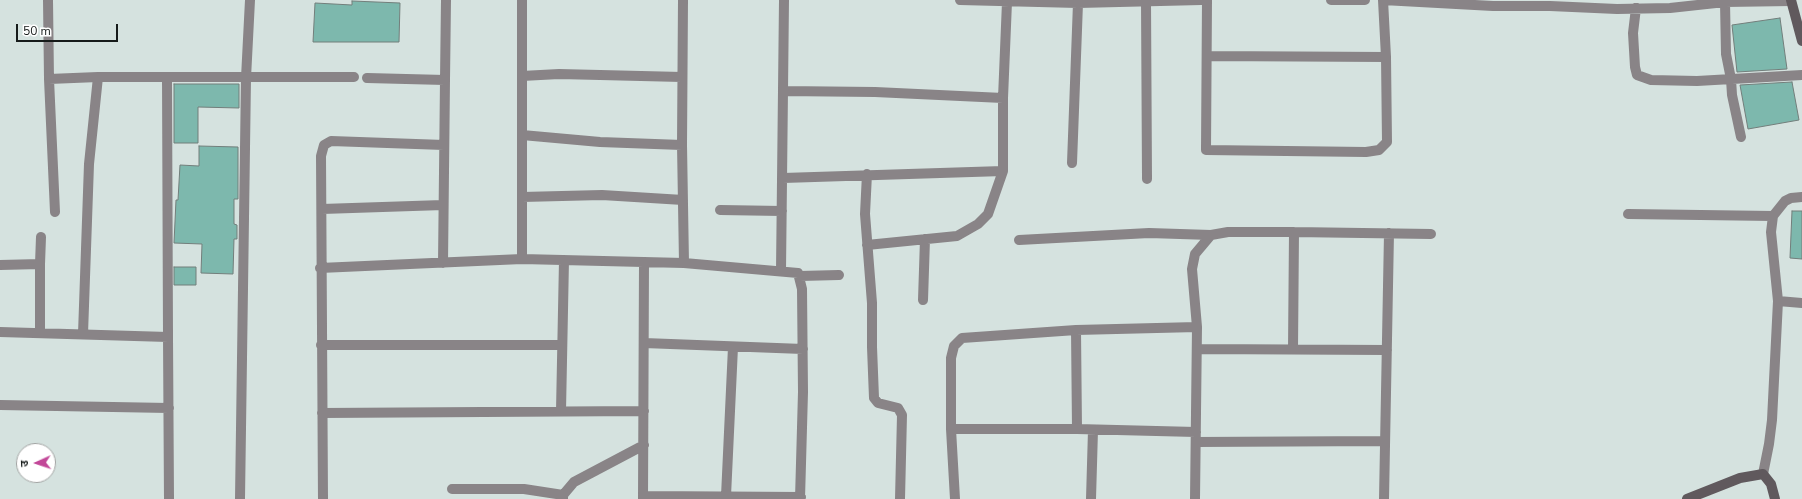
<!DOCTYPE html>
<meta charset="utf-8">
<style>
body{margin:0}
#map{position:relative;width:1802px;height:499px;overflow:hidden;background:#d5e2df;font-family:"Nunito Sans","Noto Sans Devanagari",sans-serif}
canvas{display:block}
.north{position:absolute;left:16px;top:443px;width:40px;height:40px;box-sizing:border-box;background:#fff;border:1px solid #a2a4a3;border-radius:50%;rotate:267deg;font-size:11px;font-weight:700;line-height:16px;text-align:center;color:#161b1a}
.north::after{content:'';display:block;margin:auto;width:14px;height:18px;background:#c24798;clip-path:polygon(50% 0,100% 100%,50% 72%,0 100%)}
.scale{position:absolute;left:16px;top:24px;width:102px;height:18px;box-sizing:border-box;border:2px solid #161b1a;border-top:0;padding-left:5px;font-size:12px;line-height:14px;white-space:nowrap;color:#161b1a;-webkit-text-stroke:3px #fff;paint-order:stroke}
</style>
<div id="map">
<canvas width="1802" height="499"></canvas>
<div class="north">उ</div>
<div class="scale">50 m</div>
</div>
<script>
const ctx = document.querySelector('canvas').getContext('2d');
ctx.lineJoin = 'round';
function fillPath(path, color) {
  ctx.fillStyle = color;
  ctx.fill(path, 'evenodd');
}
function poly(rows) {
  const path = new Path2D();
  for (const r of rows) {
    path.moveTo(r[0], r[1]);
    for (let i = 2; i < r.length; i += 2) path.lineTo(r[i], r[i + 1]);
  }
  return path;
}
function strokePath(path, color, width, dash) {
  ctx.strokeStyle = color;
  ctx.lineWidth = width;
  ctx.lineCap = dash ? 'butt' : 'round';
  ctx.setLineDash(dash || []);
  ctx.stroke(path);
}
const building = poly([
 [352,1,400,3,399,42,313,42,315,3,352,5,352,1],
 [1780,18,1787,69,1737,72,1732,25,1780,18],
 [1792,82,1799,120,1748,129,1740,85,1792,82],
 [174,84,239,84,239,108,198,107,198,143,174,143,174,84],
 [199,146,238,147,238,199,234,199,234,224,237,225,237,239,234,239,233,274,201,273,202,244,174,243,176,200,178,200,180,165,199,166,199,146],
 [1792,211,1802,211,1802,259,1790,258,1792,211],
 [174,267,196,267,196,285,174,285,174,267]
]);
fillPath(building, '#7db8ad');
strokePath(building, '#727e7b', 1);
strokePath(poly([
 [48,0,49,79,98,77,167,77,168,337],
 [683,0,682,145,684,263],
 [960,0,1078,3,1201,0],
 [1207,0,1206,150,1366,152,1379,150,1387,142,1386,57,1383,0],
 [1331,0,1365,0],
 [1383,0,1493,6,1550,6,1617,9,1670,8,1725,2,1791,1],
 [1146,1,1147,179],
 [1725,2,1726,54,1731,79,1732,95,1741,137],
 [1636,8,1633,33,1635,67,1637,75,1651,80,1697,81,1802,75],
 [1207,56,1386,57],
 [522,76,559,74,682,77],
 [167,77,354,77],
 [367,78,445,80,446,0],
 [49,79,55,212],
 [783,91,875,92,1003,98],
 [522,135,600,142,682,145],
 [1072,163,1078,3],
 [867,174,865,214,872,303,872,347,874,398,878,403,898,408,902,415,900,499],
 [783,178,1003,171],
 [522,197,602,195,683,200],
 [322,209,443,205],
 [720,210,782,211],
 [1628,214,1773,216],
 [1019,240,1149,233,1211,235],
 [867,245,957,236,978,224,988,214,1003,171,1003,98,1007,2],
 [522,259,684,263,798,273,802,289,803,392,800,499],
 [443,263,445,80],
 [40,264,41,237],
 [0,265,40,264,40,332],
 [320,268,522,259,522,0],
 [781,271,784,0],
 [800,276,839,275],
 [923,300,925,239],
 [1778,301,1802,303],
 [1076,330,1077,429],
 [0,332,168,337,169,499],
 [83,334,89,164,98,77],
 [644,343,803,349],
 [321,345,562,345],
 [1197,349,1387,350],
 [1293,349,1294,232],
 [0,405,169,408],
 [561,411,564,260],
 [322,413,644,411],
 [951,429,1077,429,1196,432],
 [1196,442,1385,441],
 [1763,474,1769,444,1772,420,1778,301,1771,232,1773,216,1785,201,1791,198,1802,197],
 [452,489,524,489,563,495],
 [643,496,801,497],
 [726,496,733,347],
 [240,499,246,78,250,0],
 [323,499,321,156,324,145,331,141,444,145],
 [563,499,563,495,574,482,644,445],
 [643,499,644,262],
 [955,499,951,429,951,358,954,346,962,338,1076,330,1197,327],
 [1091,499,1093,430],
 [1195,499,1197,327,1192,269,1195,254,1211,235,1228,232,1294,232,1431,234],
 [1384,499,1389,233]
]), '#898487', 10);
strokePath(poly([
 [1791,0,1802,41],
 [1687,499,1740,478,1763,474,1771,484,1775,499]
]), '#60595d', 10);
</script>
